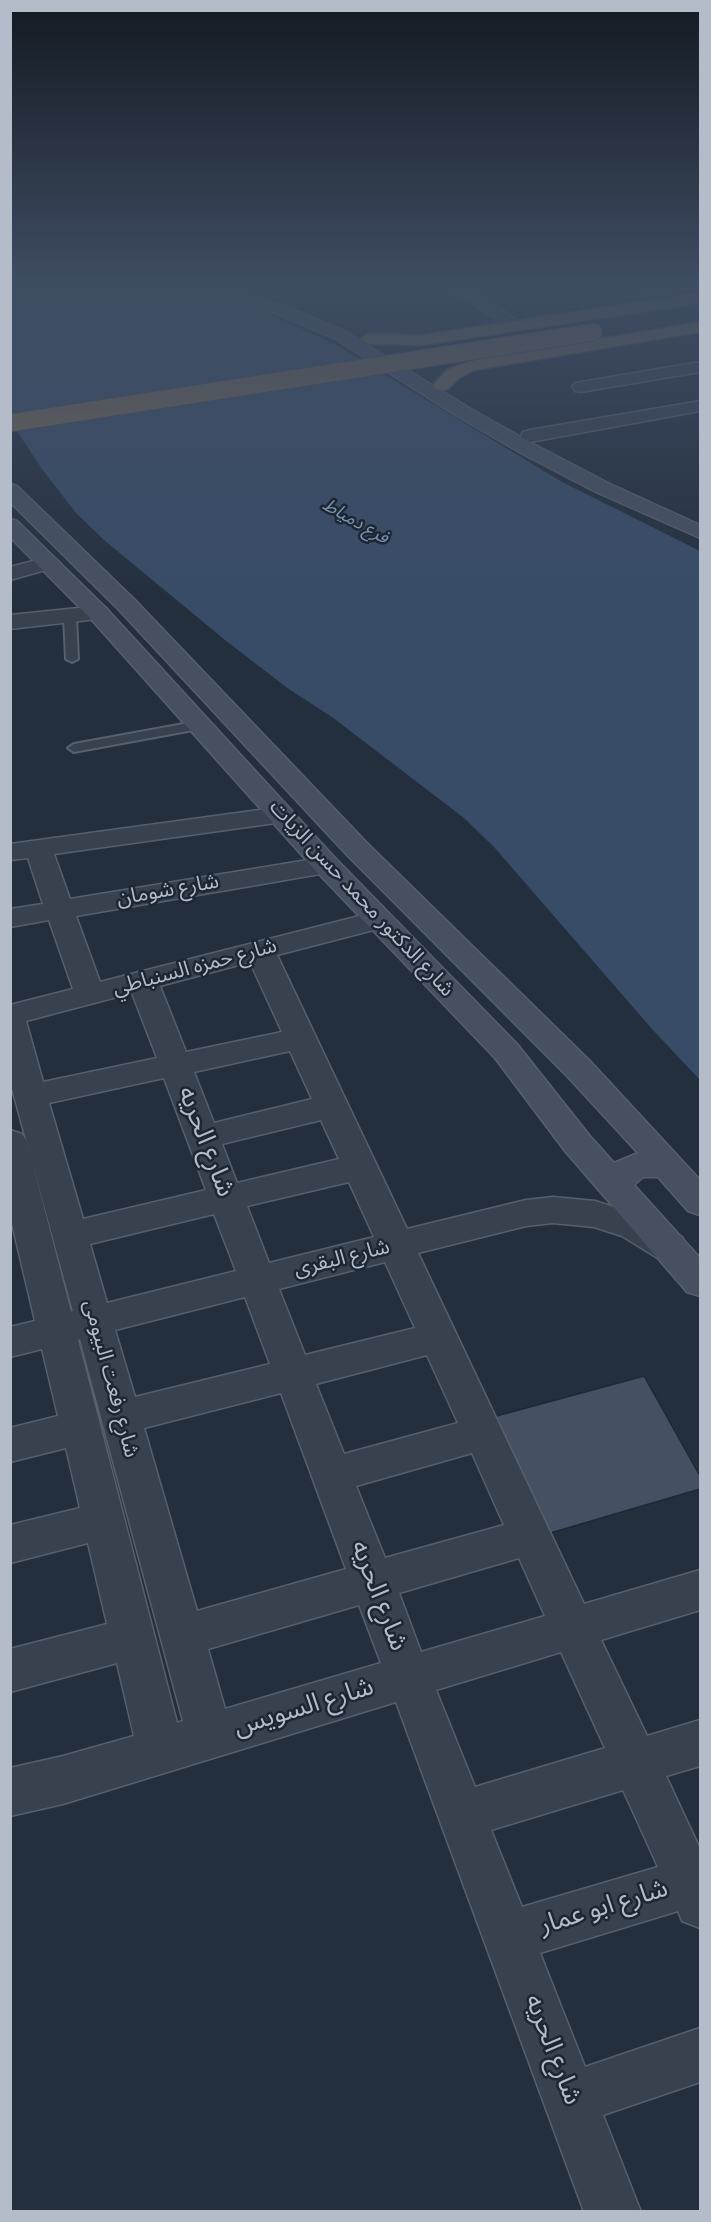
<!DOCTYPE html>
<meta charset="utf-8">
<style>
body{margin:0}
#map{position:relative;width:711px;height:2222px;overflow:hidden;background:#242f3e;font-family:"Titillium Web",sans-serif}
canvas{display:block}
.frame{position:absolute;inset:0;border:12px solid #b4bcc9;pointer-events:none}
</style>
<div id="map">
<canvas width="711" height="2222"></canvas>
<div class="frame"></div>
</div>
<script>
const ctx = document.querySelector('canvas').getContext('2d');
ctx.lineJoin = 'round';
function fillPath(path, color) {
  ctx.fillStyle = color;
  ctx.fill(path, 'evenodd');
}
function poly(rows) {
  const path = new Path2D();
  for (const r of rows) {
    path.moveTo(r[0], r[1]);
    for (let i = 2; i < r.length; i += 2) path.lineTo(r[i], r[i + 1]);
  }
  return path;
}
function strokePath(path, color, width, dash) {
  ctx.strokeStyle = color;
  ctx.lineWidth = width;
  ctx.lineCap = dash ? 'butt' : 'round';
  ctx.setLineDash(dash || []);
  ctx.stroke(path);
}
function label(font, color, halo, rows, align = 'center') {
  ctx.font = font + ' "Titillium Web","Noto Sans Arabic",sans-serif';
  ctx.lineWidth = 5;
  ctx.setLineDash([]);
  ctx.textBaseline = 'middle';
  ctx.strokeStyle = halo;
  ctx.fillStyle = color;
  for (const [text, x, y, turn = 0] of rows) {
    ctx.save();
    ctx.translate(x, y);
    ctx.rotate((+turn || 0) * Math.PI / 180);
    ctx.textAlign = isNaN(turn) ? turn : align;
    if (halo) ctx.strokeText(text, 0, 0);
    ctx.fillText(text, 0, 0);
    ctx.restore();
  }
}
fillPath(poly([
 [11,289,175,289,236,303,269,314,336,345,562,482,700,551,700,1080,652,1029,494,847,464,818,332,717,290,690,225,640,104,540,76,513,42,469,11,422]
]), '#394c67');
const building = poly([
 [644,1376,700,1476,700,1489,547,1534,493,1417,644,1376]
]);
fillPath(building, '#455162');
strokePath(building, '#1f2835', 1.5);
const lane = poly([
 [70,613,76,616,78,659,72,662,66,659,64,616,70,613],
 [200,721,204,722,206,725,204,728,74,752,68,748,74,744,200,721]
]);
const street = poly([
 [452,289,470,289,525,326,517,331,511,329,452,289],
 [640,289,659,289,681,302,678,305,668,305,640,289],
 [700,362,700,372,581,392,575,391,572,387,575,383,581,382,700,362],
 [700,401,700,411,530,442,523,440,521,436,523,432,530,430,700,401],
 [49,557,56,559,60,563,56,567,10,580,10,567,49,557],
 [98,606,106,608,109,613,106,618,10,629,10,615,98,606],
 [281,807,290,809,294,815,290,821,54,854,70,899,326,857,336,859,340,865,336,871,326,873,76,916,100,982,379,911,389,914,393,920,389,926,277,955,407,1229,526,1200,553,1197,595,1201,648,1218,682,1237,687,1247,682,1257,669,1261,656,1257,622,1236,594,1227,553,1223,526,1226,418,1253,584,1604,700,1570,700,1610,601,1640,647,1736,700,1720,700,1766,666,1776,700,1849,700,1928,682,1921,678,1911,540,1953,585,2067,700,2028,700,2082,603,2115,641,2212,584,2212,396,1702,63,1804,10,1816,10,1768,63,1756,134,1736,117,1663,10,1692,10,1649,107,1624,88,1543,10,1563,10,1525,80,1508,66,1448,10,1462,10,1428,58,1416,42,1349,10,1357,10,1327,35,1321,10,1215,10,1130,22,1134,27,1142,71,1312,73,1311,10,1081,10,1005,73,989,49,920,10,927,10,909,43,904,28,858,10,860,10,844,281,807],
 [250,962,282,1032,186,1052,160,986,250,962],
 [132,993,157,1058,43,1082,26,1021,132,993],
 [290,1051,312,1099,214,1123,194,1072,290,1051],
 [164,1078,206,1190,83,1219,49,1103,164,1078],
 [321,1120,339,1159,237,1183,222,1144,321,1120],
 [349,1182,374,1237,269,1263,247,1206,349,1182],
 [214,1214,236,1271,107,1303,90,1244,214,1214],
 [385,1262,415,1328,305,1355,279,1289,385,1262],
 [245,1297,270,1364,135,1397,115,1330,245,1297],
 [80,1339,183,1721,177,1723,78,1340,80,1339],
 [427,1355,458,1423,344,1454,316,1384,427,1355],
 [281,1393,346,1569,197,1611,144,1428,281,1393],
 [472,1453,504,1525,385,1558,356,1486,472,1453],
 [519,1558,545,1616,421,1652,399,1593,519,1558],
 [359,1605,381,1663,225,1709,208,1649,359,1605],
 [561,1652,605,1748,475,1787,436,1690,561,1652],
 [623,1790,658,1867,522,1907,491,1830,623,1790]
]);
const secondary = poly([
 [196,289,221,289,287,307,346,332,469,408,535,445,610,484,700,525,700,538,596,492,521,453,457,416,334,338,275,313,199,292,196,289],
 [10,484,17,486,135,600,367,843,589,1060,700,1180,700,1215,688,1211,658,1177,643,1177,634,1185,700,1258,700,1296,687,1292,565,1151,495,1058,316,871,90,618,10,537,10,519,17,521,106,608,336,859,517,1044,589,1135,614,1163,638,1153,567,1076,347,855,119,610,10,502,10,484]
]);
const highway = poly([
 [700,293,700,303,423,345,368,344,360,339,368,334,423,335,700,293],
 [700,322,700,332,474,370,459,378,448,389,442,390,436,389,433,385,447,370,470,361,700,322]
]);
strokePath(lane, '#565f6c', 4);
strokePath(street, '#565f6c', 3);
strokePath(secondary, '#565f6c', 3);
strokePath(highway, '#434c59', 3);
fillPath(lane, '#38414e');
fillPath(street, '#38414e');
fillPath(secondary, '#465061');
fillPath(highway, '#746855');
const highwayBridge = poly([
 [10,423,594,332]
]);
strokePath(highwayBridge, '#434c59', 19, []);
strokePath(highwayBridge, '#746855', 17);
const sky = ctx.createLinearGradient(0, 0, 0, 600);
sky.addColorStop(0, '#141a22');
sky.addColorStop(0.48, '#3f4d63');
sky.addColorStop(1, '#3f4d6300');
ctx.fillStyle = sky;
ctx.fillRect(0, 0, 711, 600);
label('italic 18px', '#7c92b1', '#1d2633', [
 ["فرع دمياط",355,522,30]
]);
label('21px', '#b4bcc9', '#1d2633', [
 ["شارع شومان",168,891,-10],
 ["شارع الدكتور محمد حسن الزيات",361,899,47],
 ["شارع حمزه السنباطي",195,968,-15],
 ["شارع البقرى",342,1259,-14],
 ["شارع رفعت البيومى",110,1379,75]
]);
label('26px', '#b4bcc9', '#1d2633', [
 ["شارع الحريه",205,1142,69],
 ["شارع الحريه",378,1596,69],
 ["شارع السويس",304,1708,-17],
 ["شارع ابو عمار",604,1908,-17],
 ["شارع الحريه",552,2050,69]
]);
</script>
